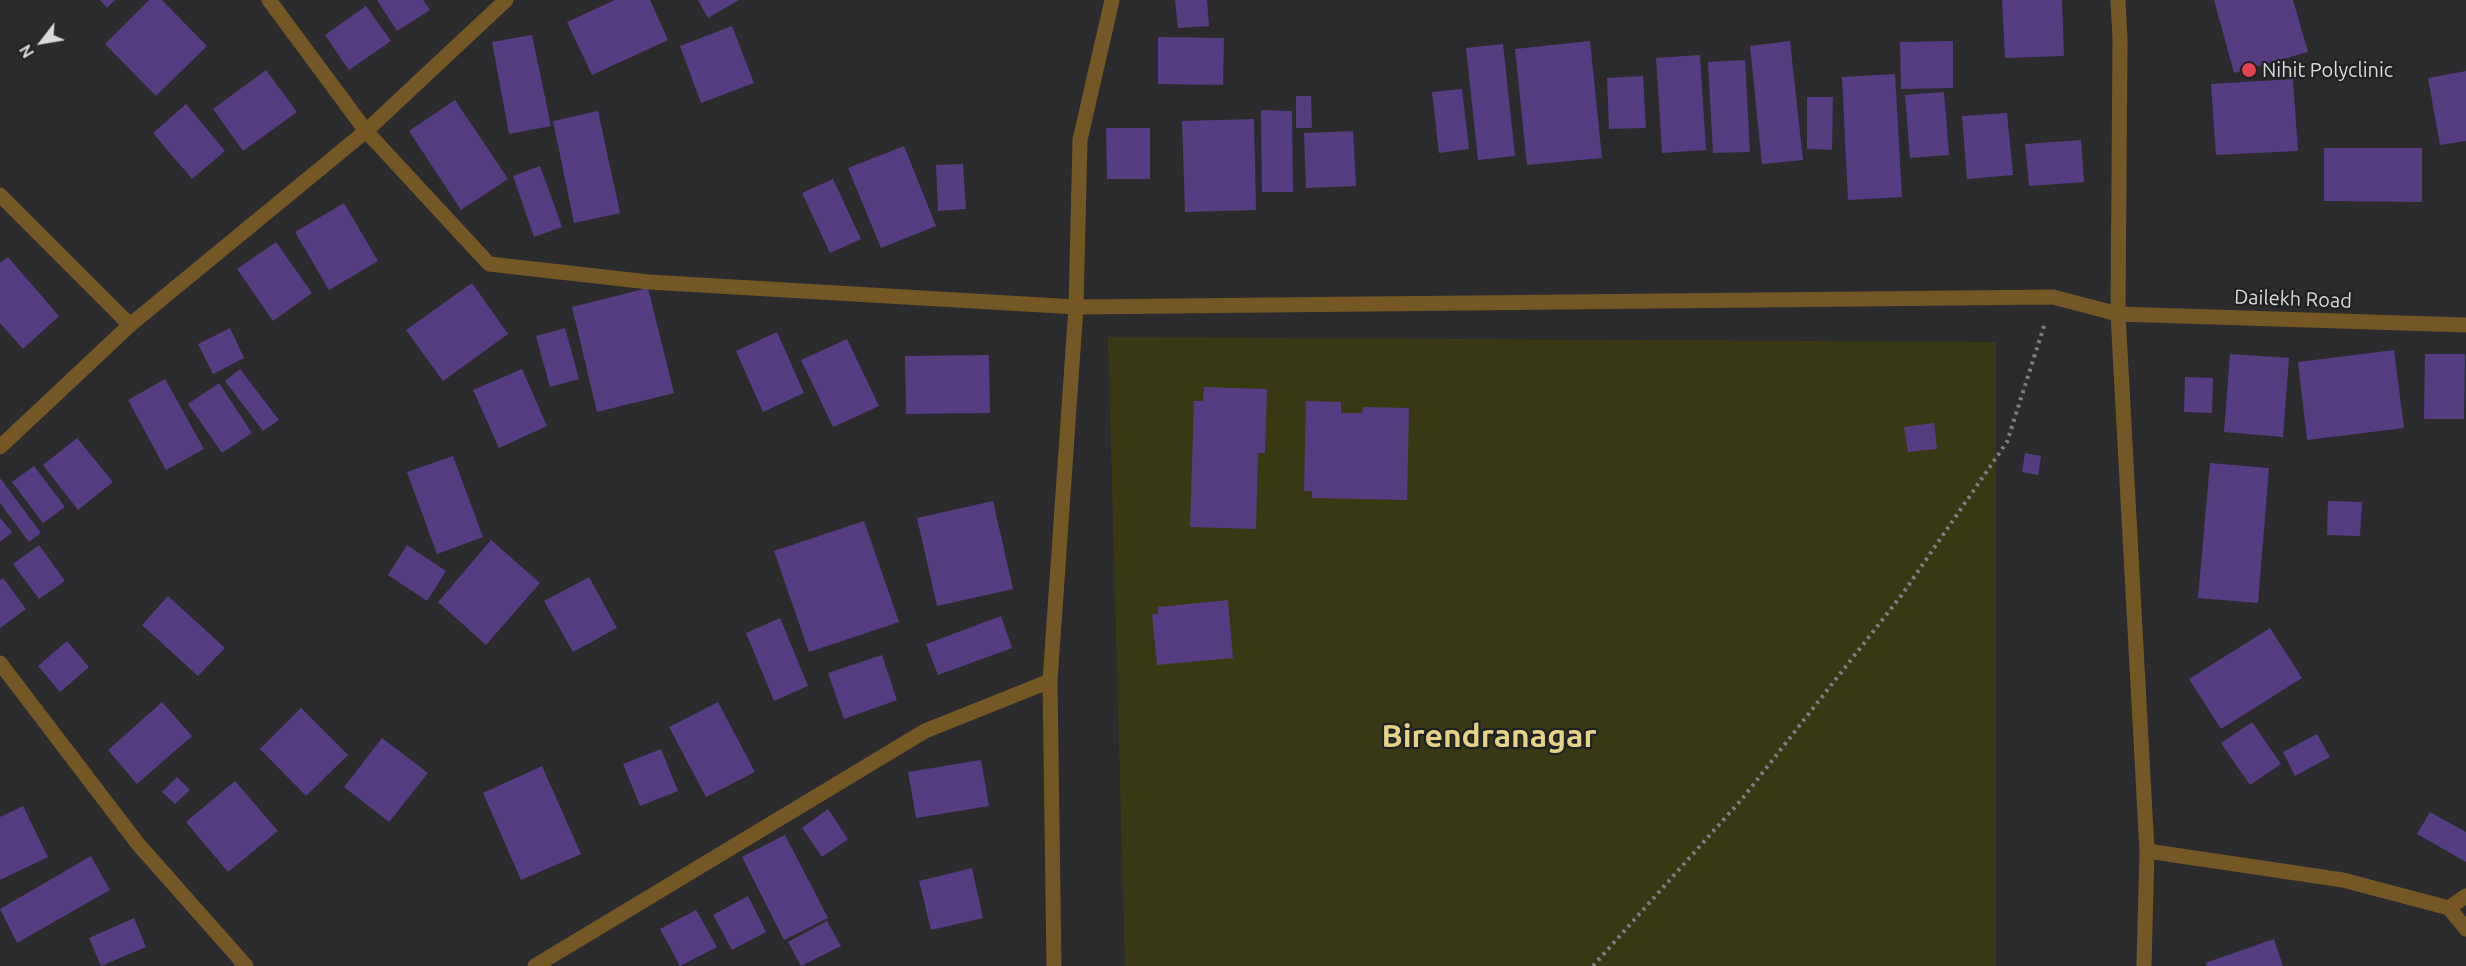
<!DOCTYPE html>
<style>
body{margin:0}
#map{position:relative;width:2466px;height:966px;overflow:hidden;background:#2b2a2d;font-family:Ubuntu,sans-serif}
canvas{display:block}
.north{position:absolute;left:12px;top:12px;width:60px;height:60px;-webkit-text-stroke:4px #212023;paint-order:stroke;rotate:239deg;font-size:16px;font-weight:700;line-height:24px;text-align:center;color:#dadadc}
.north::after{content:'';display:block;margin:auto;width:21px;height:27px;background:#dadadc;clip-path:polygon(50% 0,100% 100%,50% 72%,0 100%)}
</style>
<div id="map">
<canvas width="2466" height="966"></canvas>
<div class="north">N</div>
</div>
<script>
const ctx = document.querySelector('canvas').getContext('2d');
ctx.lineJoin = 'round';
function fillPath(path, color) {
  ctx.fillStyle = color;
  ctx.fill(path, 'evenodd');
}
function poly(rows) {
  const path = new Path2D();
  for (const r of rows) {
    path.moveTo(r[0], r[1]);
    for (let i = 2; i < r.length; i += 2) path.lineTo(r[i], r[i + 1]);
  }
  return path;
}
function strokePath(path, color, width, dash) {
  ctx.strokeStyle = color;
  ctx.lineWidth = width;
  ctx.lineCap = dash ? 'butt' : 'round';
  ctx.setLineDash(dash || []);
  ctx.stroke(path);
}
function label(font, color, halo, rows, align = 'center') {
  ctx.font = font + ' Ubuntu,sans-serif';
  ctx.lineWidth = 4.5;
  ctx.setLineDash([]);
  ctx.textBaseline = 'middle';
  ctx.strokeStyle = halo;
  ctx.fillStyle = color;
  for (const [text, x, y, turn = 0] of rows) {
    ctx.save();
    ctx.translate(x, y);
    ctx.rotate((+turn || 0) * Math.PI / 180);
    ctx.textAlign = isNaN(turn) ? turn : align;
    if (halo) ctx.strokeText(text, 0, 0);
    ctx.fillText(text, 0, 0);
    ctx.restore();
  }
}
fillPath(poly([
 [1108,337,1996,342,1996,966,1125,966]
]), '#383912');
fillPath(poly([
 [100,0,115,0,107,8],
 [149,0,162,0,207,46,156,96,105,44],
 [377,0,423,0,430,10,397,31],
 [615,0,650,0,668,40,592,75,567,22],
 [698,0,739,0,708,18],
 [1175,0,1207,0,1209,26,1178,28],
 [2002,0,2062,0,2064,56,2005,58],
 [2214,0,2293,0,2308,52,2234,73],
 [366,6,391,41,349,70,325,35],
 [732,26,754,83,701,103,680,46],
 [532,35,551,126,509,134,492,42],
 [1158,37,1224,38,1223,85,1158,84],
 [1590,41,1602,158,1527,165,1515,49],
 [1790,41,1803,160,1762,164,1750,46],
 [1953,41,1953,88,1901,89,1900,42],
 [1503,44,1515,156,1478,160,1466,48],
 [1700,55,1706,150,1662,153,1656,58],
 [1745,60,1750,152,1713,153,1708,62],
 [266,70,297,112,243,151,213,109],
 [2466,71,2466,141,2440,145,2428,78],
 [1895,74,1902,197,1848,200,1842,77],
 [1643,76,1646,128,1609,129,1607,78],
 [2293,79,2298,151,2216,155,2211,84],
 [1462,89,1469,149,1439,153,1432,92],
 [1944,92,1949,155,1910,158,1905,95],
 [1296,96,1311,96,1312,128,1296,128],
 [1807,97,1833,97,1832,150,1807,149],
 [455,100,508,179,461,210,409,131],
 [186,104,225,151,192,179,153,133],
 [1261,110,1292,111,1293,192,1262,192],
 [598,111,620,213,574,223,553,121],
 [2007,113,2013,175,1967,179,1962,116],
 [1254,119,1256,210,1185,212,1182,121],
 [1106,128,1150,128,1150,179,1107,179],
 [1353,131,1356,186,1306,188,1304,133],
 [2081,140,2084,182,2029,186,2025,144],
 [904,146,936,226,881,248,848,168],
 [2324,148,2422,148,2422,202,2324,201],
 [963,164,966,209,938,211,936,165],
 [540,166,562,227,534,237,513,176],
 [833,179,861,239,830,253,802,193],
 [344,203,378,261,329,290,295,232],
 [276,242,312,293,273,321,237,269],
 [8,257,59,316,23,349,0,323,0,263],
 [472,283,508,334,443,381,406,330],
 [648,288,674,393,597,412,572,307],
 [230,328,244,358,213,374,198,344],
 [565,328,579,379,550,387,536,336],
 [777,332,804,393,763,412,736,351],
 [847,339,879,406,833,427,801,360],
 [2394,350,2404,428,2307,440,2298,362],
 [2230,354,2289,358,2283,437,2224,432],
 [2425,354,2465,354,2464,419,2424,419],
 [989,355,990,413,906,414,905,356],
 [240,369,279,420,263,431,225,381],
 [522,369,547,426,499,448,473,390],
 [2185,377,2213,378,2212,413,2184,412],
 [165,379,204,449,166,470,128,400],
 [219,383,252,433,222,453,188,404],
 [1204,387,1267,389,1265,453,1258,453,1256,529,1190,527,1194,401,1203,401],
 [1306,401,1341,402,1341,413,1362,413,1363,407,1409,408,1407,500,1312,498,1312,491,1304,491],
 [1934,423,1937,449,1908,452,1904,427],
 [77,438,113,482,78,510,43,465],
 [2025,453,2041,456,2038,475,2022,472],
 [453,456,483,537,437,554,407,472],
 [2210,463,2269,468,2258,603,2198,598],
 [34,466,65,507,43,523,12,482],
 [0,478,41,533,29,542,0,503],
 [993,501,1013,589,937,606,917,518],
 [2328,501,2362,502,2360,536,2327,535],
 [0,518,12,532,0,542],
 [864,521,899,622,809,652,774,551],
 [491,540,540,583,486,645,438,602],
 [39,545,65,581,39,599,13,564],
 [407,545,446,571,427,601,388,575],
 [589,577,617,628,573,652,544,601],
 [3,578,26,609,0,628,0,580],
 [168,596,225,648,198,676,142,625],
 [1228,600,1233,658,1157,665,1152,614,1158,614,1158,607],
 [1001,616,1012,648,938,675,926,644],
 [780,618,808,686,774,701,746,633],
 [2270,628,2302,678,2221,729,2189,679],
 [67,641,89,667,60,692,38,666],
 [882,655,897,700,844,719,828,673],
 [162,702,192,736,137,784,108,750],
 [718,702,755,772,706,797,669,727],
 [301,708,348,755,306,796,260,749],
 [2252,722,2281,764,2250,785,2221,743],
 [2317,734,2330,757,2295,776,2283,752],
 [382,738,428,773,389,822,344,787],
 [661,749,678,791,640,806,623,764],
 [981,760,989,806,916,818,908,772],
 [542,766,581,854,521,880,483,793],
 [177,777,190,790,175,804,162,792],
 [235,781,278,831,228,872,186,822],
 [23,806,48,857,0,880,0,817],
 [828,809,848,839,822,857,802,828],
 [2430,812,2466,832,2466,862,2417,834],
 [785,835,828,918,784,940,742,857],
 [91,856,110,890,17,943,0,909],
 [972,868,983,918,931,930,919,881],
 [748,896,766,932,732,950,713,915],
 [696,910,717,947,680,966,660,929],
 [134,918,146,947,101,966,89,938],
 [827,921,841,946,801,966,788,942],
 [2274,939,2283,966,2207,966,2205,963]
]), '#563d81');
strokePath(poly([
 [1593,966,1742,799,1901,596,2007,442,2045,323]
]), '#7f7e81', 4, [3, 4.5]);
strokePath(poly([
 [269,0,366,131,489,264,649,282,1076,307,2053,297,2118,314,2466,325],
 [2118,0,2120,39,2118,314,2147,851,2144,966],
 [0,195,130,325],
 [0,447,130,325,366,131,506,0],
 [0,663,138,844,246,966],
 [2147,851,2343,880,2449,908,2466,929],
 [2449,908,2466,896],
 [535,966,925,731,1050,681],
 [1054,966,1050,681,1076,307,1080,140,1112,0]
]), '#745725', 15);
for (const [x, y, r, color] of [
 [2249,70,8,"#e0444e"]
]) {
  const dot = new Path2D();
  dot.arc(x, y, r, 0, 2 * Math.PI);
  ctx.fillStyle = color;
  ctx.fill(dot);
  strokePath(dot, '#212023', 2);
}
label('20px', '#dadadc', '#212023', [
 ["Nihit Polyclinic",2262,70]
], 'left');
label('20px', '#dadadc', '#212023', [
 ["Dailekh Road",2293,299,2]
]);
label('bold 32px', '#e5d486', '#212023', [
 ["Birendranagar",1489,736]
]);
</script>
